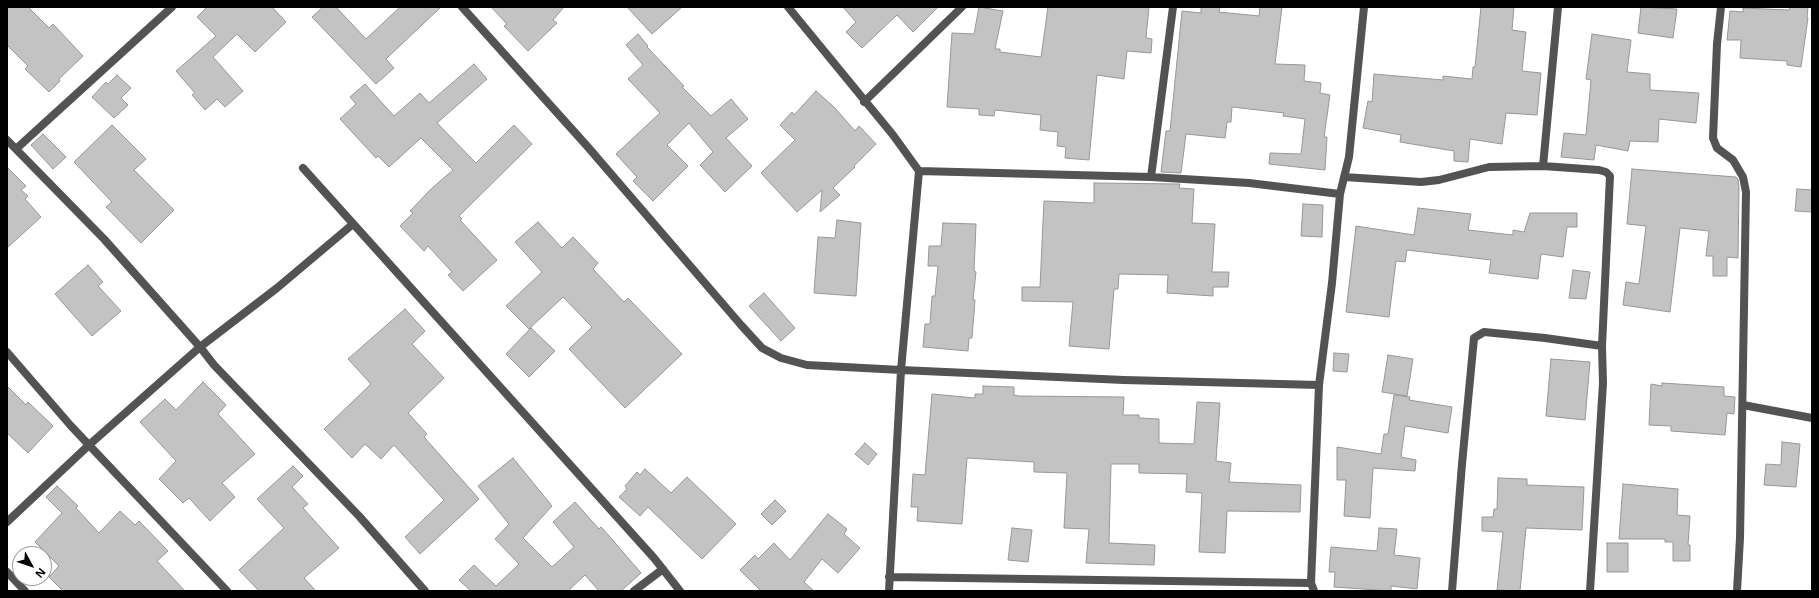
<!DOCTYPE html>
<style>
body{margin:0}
#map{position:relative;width:1819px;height:598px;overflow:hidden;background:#fff;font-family:"Open Sans",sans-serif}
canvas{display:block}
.frame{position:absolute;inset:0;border:8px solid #000;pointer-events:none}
.north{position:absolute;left:12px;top:546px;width:40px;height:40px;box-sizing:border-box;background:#fff;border:1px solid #999;border-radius:50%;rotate:130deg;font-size:11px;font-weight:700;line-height:16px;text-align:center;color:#000}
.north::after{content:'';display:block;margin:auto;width:14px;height:18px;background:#000;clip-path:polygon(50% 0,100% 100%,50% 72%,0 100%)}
</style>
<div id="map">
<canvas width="1819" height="598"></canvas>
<div class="frame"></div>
<div class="north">N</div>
</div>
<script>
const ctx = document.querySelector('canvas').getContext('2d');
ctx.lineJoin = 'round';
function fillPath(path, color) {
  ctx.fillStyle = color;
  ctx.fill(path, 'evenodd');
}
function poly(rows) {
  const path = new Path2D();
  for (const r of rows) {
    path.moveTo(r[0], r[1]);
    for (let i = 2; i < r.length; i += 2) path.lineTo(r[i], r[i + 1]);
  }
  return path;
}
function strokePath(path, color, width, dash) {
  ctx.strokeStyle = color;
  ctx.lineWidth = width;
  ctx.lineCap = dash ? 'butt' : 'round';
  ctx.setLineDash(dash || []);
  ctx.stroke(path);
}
const building = poly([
 [7,7,28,7,49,28,53,24,83,56,59,79,60,81,49,92,25,69,28,66,7,45,7,7],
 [207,7,272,7,286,22,255,52,237,34,213,57,243,91,225,107,217,99,205,110,192,95,195,93,176,71,216,36,197,17,207,7],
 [323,7,336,7,366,39,400,7,441,7,386,59,394,68,376,84,312,17,323,7],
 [491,7,564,7,553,20,557,23,528,51,504,26,507,24,491,7],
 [627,7,682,7,652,34,627,7],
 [843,7,938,7,913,32,897,15,862,48,846,32,856,22,843,7],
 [979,7,1003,11,995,49,1000,49,1000,52,1041,57,1048,7,1149,7,1146,38,1152,39,1151,53,1127,51,1124,79,1097,75,1089,160,1065,158,1066,147,1057,146,1058,132,1040,130,1041,115,995,110,994,116,979,115,979,109,947,107,952,33,974,34,979,7],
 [1201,7,1220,7,1219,12,1259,16,1260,7,1282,7,1275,64,1305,65,1304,81,1321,83,1320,93,1330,95,1324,137,1327,137,1325,170,1269,164,1270,153,1301,154,1305,119,1283,116,1284,113,1232,107,1231,122,1227,122,1225,138,1186,134,1181,173,1161,172,1166,131,1170,131,1182,11,1201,13,1201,7],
 [1481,7,1514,7,1512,30,1526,32,1522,71,1541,73,1537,115,1506,113,1502,144,1470,139,1468,162,1454,161,1454,151,1400,142,1401,135,1363,128,1368,101,1372,102,1374,74,1443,80,1443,76,1472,79,1473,67,1475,67,1481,7],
 [1641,7,1677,9,1673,38,1638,33,1641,7],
 [1790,7,1808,7,1807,18,1808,18,1801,67,1787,65,1787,61,1740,58,1741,40,1727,40,1730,11,1743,12,1743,8,1789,10,1790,7],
 [638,34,648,46,647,47,684,86,682,87,711,116,731,99,748,119,726,138,752,166,725,192,700,165,713,152,689,123,667,145,688,166,653,201,633,181,637,177,616,154,660,113,628,79,643,65,626,45,638,34],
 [1592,34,1631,40,1627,72,1650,74,1650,90,1699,93,1696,123,1659,119,1658,142,1630,141,1628,151,1596,145,1594,160,1561,157,1564,133,1586,135,1591,80,1586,79,1592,34],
 [474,64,487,79,437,123,476,163,514,125,532,144,459,216,462,219,460,220,497,260,463,291,448,275,452,272,428,246,424,251,400,226,413,213,410,211,431,189,453,170,421,138,389,167,378,156,376,158,340,119,356,104,350,97,365,84,394,116,420,93,429,103,474,64],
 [117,75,131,88,121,98,128,105,114,118,92,97,106,82,108,84,117,75],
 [816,91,834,107,855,131,859,126,876,144,854,166,855,167,833,188,840,195,820,212,822,190,797,212,761,173,795,140,780,125,792,112,794,115,816,91],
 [112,125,146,159,134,170,174,210,141,243,106,207,112,202,74,162,112,125],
 [43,134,66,157,53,169,31,145,43,134],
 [7,167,26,186,21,190,28,196,25,199,41,217,7,248,7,167],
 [1632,169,1736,177,1738,179,1739,187,1738,258,1727,257,1727,276,1713,276,1713,256,1706,256,1709,231,1680,228,1670,312,1623,305,1626,282,1639,284,1646,226,1627,224,1632,169],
 [1094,183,1180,184,1179,188,1194,189,1192,223,1215,224,1212,272,1229,272,1228,287,1213,287,1213,296,1167,293,1168,275,1119,274,1118,289,1114,289,1109,349,1069,346,1073,302,1022,301,1022,287,1040,287,1044,201,1094,203,1094,183],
 [1797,189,1812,190,1812,212,1795,211,1797,189],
 [1303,204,1323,205,1322,237,1301,236,1303,204],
 [1418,208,1471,214,1468,230,1513,235,1513,230,1524,232,1530,213,1577,213,1577,227,1567,227,1563,257,1541,254,1538,279,1489,273,1491,260,1407,250,1405,262,1396,261,1389,317,1346,312,1356,226,1414,235,1418,208],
 [837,220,861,223,856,296,814,293,818,237,835,238,837,220],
 [538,222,562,248,573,237,598,263,593,269,624,302,628,298,682,354,625,408,569,349,592,327,563,297,529,329,506,306,542,272,515,242,538,222],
 [943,223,976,224,974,271,976,272,973,300,975,300,972,338,969,338,968,351,923,347,925,324,930,324,932,296,935,296,938,266,928,266,929,246,941,246,943,223],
 [88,265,103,282,98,286,121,311,92,336,55,294,88,265],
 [1573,270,1590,272,1586,299,1569,298,1573,270],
 [764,293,795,328,781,341,749,306,764,293],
 [405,309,425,331,412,344,444,378,408,413,427,434,424,437,479,499,420,554,405,537,444,500,394,445,381,459,365,444,352,458,324,429,371,384,348,359,405,309],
 [531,328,555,351,529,377,506,354,531,328],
 [1334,353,1349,354,1347,372,1333,371,1334,353],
 [1388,355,1413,359,1407,396,1382,392,1388,355],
 [1551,359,1590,362,1585,420,1546,416,1551,359],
 [203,382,226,405,218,414,255,454,222,483,235,497,210,521,189,498,183,503,159,479,176,461,140,422,165,399,176,410,203,382],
 [1662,383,1724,387,1724,396,1735,397,1734,414,1727,413,1725,435,1671,431,1671,426,1649,425,1651,384,1662,386,1662,383],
 [7,386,26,405,28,402,53,426,28,453,7,433,7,386],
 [983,386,1014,387,1014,395,1019,396,1124,397,1123,415,1139,415,1139,418,1159,419,1159,443,1194,444,1197,402,1220,403,1216,461,1231,463,1229,482,1301,485,1300,512,1227,511,1225,553,1199,552,1202,493,1186,492,1187,474,1139,473,1139,464,1111,464,1109,543,1155,545,1154,565,1086,563,1089,529,1064,528,1067,473,1034,472,1034,462,967,458,962,524,917,521,918,507,911,507,913,474,925,475,932,394,975,398,975,394,983,394,983,386],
 [1394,395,1410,397,1409,400,1452,407,1448,433,1405,426,1401,457,1416,460,1415,471,1373,468,1370,518,1344,516,1346,480,1337,480,1337,447,1381,454,1384,434,1388,434,1394,395],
 [1782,442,1800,444,1796,487,1764,485,1766,464,1781,465,1782,442],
 [865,443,877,454,868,465,855,454,865,443],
 [513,458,552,506,523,538,552,567,574,547,553,522,575,502,599,529,601,527,611,538,641,573,621,591,599,591,585,575,568,591,471,591,459,580,474,565,496,586,519,564,495,539,509,524,478,486,513,458],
 [293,466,303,476,292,487,308,504,303,508,339,548,304,578,316,591,259,591,239,570,284,528,257,499,293,466],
 [645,469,671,493,687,477,736,524,702,559,648,507,640,516,619,497,627,489,625,486,637,472,640,475,645,469],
 [1498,478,1527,479,1527,485,1584,487,1582,530,1526,528,1520,591,1497,590,1503,532,1482,531,1482,517,1493,517,1494,509,1497,509,1498,478],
 [1623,484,1678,489,1677,515,1690,516,1688,545,1690,545,1690,561,1673,561,1673,542,1665,542,1665,539,1619,539,1623,484],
 [57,486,78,506,76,508,99,533,120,511,135,525,139,521,168,551,157,561,185,591,63,591,49,577,59,566,35,542,62,513,46,497,57,486],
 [775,500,786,511,772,525,761,514,775,500],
 [828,514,847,529,844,534,860,548,838,573,822,559,804,582,814,591,761,591,740,570,755,555,758,559,774,543,790,560,828,514],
 [1012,528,1032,530,1028,562,1008,560,1012,528],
 [1379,528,1397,529,1394,555,1420,558,1417,589,1391,586,1391,591,1334,587,1335,572,1329,572,1331,547,1377,551,1379,528],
 [1607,543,1628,543,1628,572,1607,572,1607,543]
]);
fillPath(building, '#c3c3c3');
strokePath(building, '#979797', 1);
strokePath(poly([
 [462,7,587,146,741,325,762,348,781,358,807,365,901,370,1124,380,1319,385],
 [788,7,893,135,919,171,901,370,889,591],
 [1721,7,1717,44,1713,138,1717,148,1733,160,1743,177,1746,192,1740,538,1737,591],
 [864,102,962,7],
 [7,140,104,239,200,347,214,365,359,516,425,591],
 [16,149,172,7],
 [1543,166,1558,7],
 [303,168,654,558,680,591],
 [919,171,1151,177,1249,183,1340,194],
 [1151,177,1173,7],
 [1344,177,1421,182,1439,180,1489,167,1543,166,1599,170,1606,172,1610,176,1602,346,1603,383,1590,591],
 [7,352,71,426,227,591],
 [1743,405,1812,418],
 [7,522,89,445,200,347,277,288,353,224],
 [7,572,25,591],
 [889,577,1311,583],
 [634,591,663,569],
 [1314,591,1311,583,1319,385,1332,283,1340,194,1349,157,1364,7],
 [1452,591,1462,464,1474,338,1484,332,1545,338,1602,346]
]), '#535353', 8);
</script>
